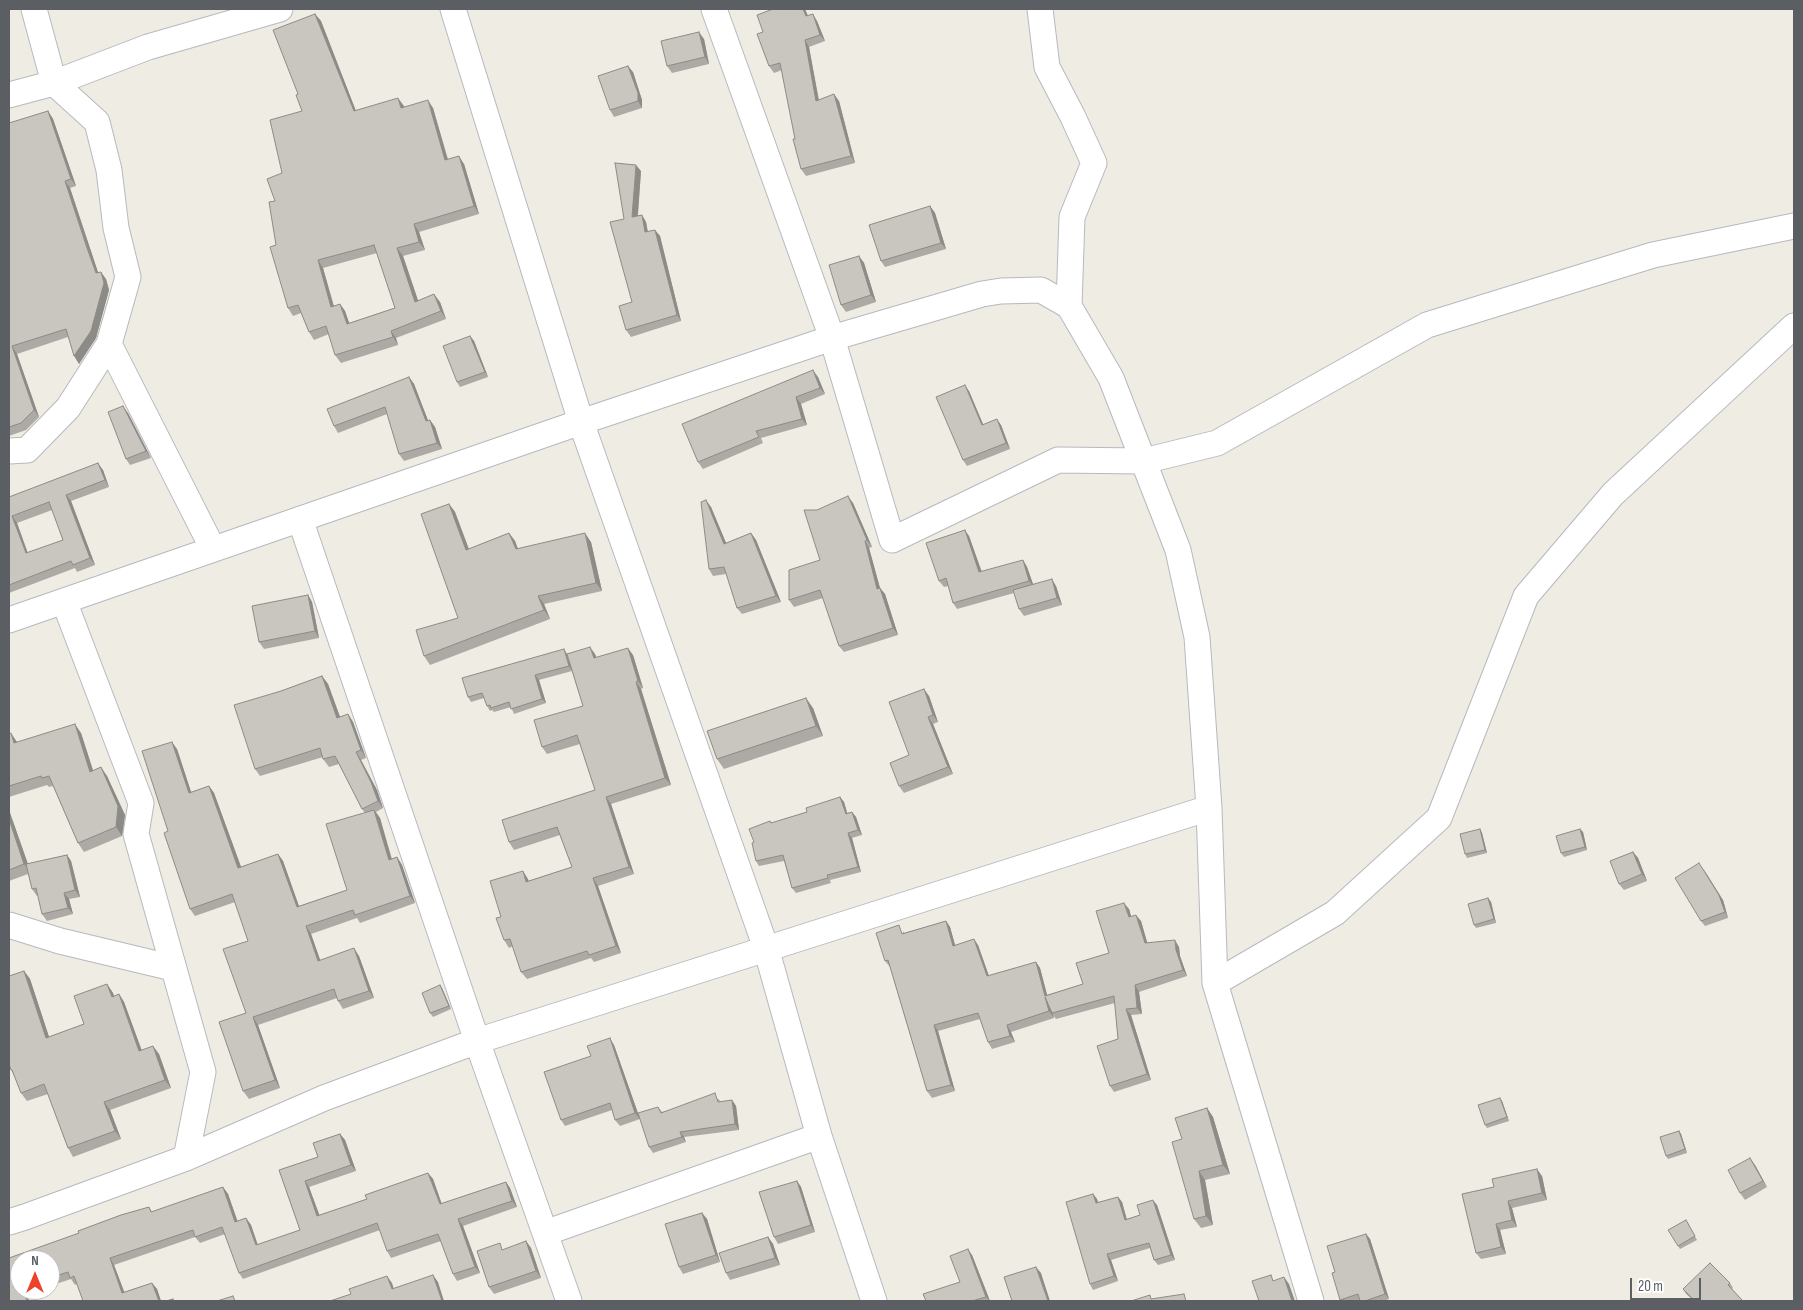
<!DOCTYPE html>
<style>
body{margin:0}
#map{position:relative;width:1803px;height:1310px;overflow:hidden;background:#eeece3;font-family:"Sofia Sans Condensed",sans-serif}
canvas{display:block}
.frame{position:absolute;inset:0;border:10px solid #5b5f64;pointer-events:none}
.north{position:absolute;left:10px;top:1250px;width:50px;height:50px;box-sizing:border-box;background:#fff;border:1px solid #bdbfc1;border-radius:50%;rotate:0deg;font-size:14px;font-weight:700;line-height:20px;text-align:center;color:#5b5f64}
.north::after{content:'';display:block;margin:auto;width:18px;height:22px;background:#ed412a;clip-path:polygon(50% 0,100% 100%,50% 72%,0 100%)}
.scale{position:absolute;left:1630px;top:1278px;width:71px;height:22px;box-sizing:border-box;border:2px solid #5b5f64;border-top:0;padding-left:6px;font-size:15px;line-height:18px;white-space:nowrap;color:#5b5f64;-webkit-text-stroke:4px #fff;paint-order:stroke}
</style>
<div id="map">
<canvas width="1803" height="1310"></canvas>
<div class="frame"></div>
<div class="north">N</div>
<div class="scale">20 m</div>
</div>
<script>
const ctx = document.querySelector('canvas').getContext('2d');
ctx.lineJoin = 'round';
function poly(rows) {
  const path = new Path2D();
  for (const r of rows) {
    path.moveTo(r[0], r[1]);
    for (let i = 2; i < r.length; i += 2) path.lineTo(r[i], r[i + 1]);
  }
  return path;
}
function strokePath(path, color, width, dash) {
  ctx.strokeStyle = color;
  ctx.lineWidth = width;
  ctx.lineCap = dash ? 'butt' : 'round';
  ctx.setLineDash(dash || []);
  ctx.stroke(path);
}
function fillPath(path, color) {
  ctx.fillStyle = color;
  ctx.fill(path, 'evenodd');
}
const minor = poly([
 [34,9,54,83,97,122,109,170,116,228,128,277,109,344,213,549],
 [453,9,581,422,766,948,819,1136,874,1301],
 [714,9,832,338,892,540,1058,460,1144,461,1217,443,1427,325,1653,255,1794,226],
 [1040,9,1047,67,1073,117,1094,163,1072,217,1069,306],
 [9,95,54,83,148,47,280,9],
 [9,451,27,450,68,408,109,344],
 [300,519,477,1041,569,1301],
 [64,601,141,803,136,834,203,1072,186,1158],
 [9,620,581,422,832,338,982,294,1001,291,1041,290,1069,306,1111,378,1178,550,1197,637,1209,808,1215,983,1311,1301],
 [9,925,60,941,173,968],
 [1215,983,1335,913,1439,818,1526,596,1613,494,1794,326],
 [9,1222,25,1217,186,1158,324,1098,477,1041,1209,808],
 [545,1233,819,1136]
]);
strokePath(minor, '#b6b9be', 27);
strokePath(minor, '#fff', 25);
fillPath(poly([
 [773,9,805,9,808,16,817,21,825,41,809,47,819,100,839,101,855,163,806,176,801,169,782,70,774,73,769,66,763,32],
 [315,14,321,21,356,111,404,106,404,107,433,108,448,159,464,164,479,214,419,232,425,250,403,256,418,301,440,302,446,319,396,338,398,345,341,363,335,355,329,334,314,340,309,332,301,313,293,316,288,308,276,245,275,201,282,173,302,111,298,94],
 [377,253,395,308,349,323,345,311,340,304,334,306,323,268],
 [704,39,709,64,672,73,667,66],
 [633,72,642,100,642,108,614,117,610,110],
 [48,111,53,119,76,186,70,188,92,255,98,273,106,279,109,290,96,338,79,364,68,337,17,354,39,417,26,430,9,436,9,123],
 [641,171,638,216,642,215,646,222,648,232,655,230,660,236,681,321,631,337,626,330,632,302,624,219],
 [930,206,935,213,946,249,885,267,881,261],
 [859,256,864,263,876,302,846,312,841,305],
 [470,336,474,341,488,377,460,387,457,382],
 [409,377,414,384,428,421,430,420,435,427,442,449,404,461,399,454,387,414,338,433,334,426],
 [818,377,825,394,801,404,807,425,761,438,763,443,703,469,698,462],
 [969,391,983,425,1001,425,1010,449,967,466,963,460],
 [128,413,151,458,130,465,126,459],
 [103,470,109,487,71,501,95,565,77,572,75,568,9,593,9,497],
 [52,510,63,540,28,553,17,523],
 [853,503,872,547,869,548,880,588,885,594,898,635,844,652,839,646,823,598,794,607,789,600,820,560,817,510],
 [449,504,455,512,469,549,509,533,515,541,518,549,591,542,602,591,544,604,550,619,430,665,424,656,458,618],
 [711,507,726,543,751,533,756,540,781,602,742,614,737,608,726,574,713,576,709,569],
 [969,536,982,572,1023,560,1027,567,1033,584,1056,586,1062,605,1024,616,1019,609,1014,593,957,609,953,603,948,586,944,587,939,581],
 [308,595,312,602,319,638,264,649,259,642],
 [595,654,596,657,633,655,643,688,641,689,671,785,611,804,634,874,598,886,621,953,594,962,591,958,527,979,521,972,513,946,509,948,504,940,501,917,528,879,528,881,572,867,560,835,514,850,509,842,595,790,580,744,547,754,542,747,583,706,572,671,539,680,546,703,514,714,511,707,494,712,492,710,490,711,487,706,484,698,471,702,468,697],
 [322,676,328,684,340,717,348,714,353,722,366,758,361,760,377,790,383,808,376,812,380,818,392,859,397,857,402,865,415,903,360,923,357,918,311,934,320,960,359,956,374,998,343,1009,338,1001,337,998,258,1025,280,1088,249,1099,243,1091,248,941,235,902,195,916,190,909,177,749,191,792,209,786,214,793,241,867,278,854,283,861,299,906,347,890,365,813,362,809,339,764,329,767,323,759,323,757,260,776,255,769,281,691],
 [929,696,938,722,933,724,953,774,904,793,899,786],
 [813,708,823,736,724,769,717,759],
 [81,733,93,770,107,776,125,815,122,836,84,852,78,843,53,786,49,787,47,785,9,797,9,734,17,742],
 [840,797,844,802,847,813,852,812,856,817,862,835,852,838,861,872,830,880,831,883,796,893,792,888,784,861,759,866,756,861,754,842,770,821,772,823,807,812],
 [9,810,28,864,67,855,71,861,80,897,69,899,73,914,47,921,42,914,38,896,37,896,32,889,28,874,9,881],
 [1480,829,1482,833,1487,853,1467,858,1465,854],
 [1580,829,1583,832,1587,850,1564,857,1561,853],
 [1633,852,1638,858,1647,881,1624,890,1619,884],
 [1488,898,1491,902,1496,923,1476,928,1474,925],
 [1723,900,1728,918,1705,926,1701,921],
 [1129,909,1131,917,1141,921,1147,942,1179,947,1180,956,1187,976,1139,992,1142,1014,1131,1015,1151,1080,1114,1092,1110,1086,1118,1039,1115,1003,1056,1019,1053,1015,1054,1018,1011,1032,1015,1042,992,1049,988,1042,980,1019,938,1031,955,1091,932,1098,927,1091,890,967,885,961,904,931,904,933,946,921,950,927,955,945,978,945,989,976,1036,962,1040,968,1047,995,1083,984,1109,953],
 [24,971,30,979,49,1037,84,1024,107,984,113,993,114,996,119,994,124,1002,141,1050,159,1054,171,1088,110,1110,121,1139,73,1157,68,1148,48,1094,27,1101,21,1093,14,1075,11,1070],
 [440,985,442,988,451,1009,433,1017,430,1013],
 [614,1045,640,1119,620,1126,615,1120,612,1110,565,1126,561,1120,591,1056],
 [719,1099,720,1102,732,1100,736,1106,739,1130,684,1137,686,1142,653,1153,649,1147,658,1107,662,1112],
 [1502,1101,1509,1121,1487,1128,1485,1125],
 [1207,1108,1213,1117,1230,1174,1205,1180,1213,1225,1201,1228,1194,1219,1182,1139],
 [1679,1131,1681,1134,1687,1153,1668,1159,1666,1156],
 [340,1134,345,1140,356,1171,309,1187,319,1215,367,1199,365,1195,428,1173,433,1179,442,1204,506,1182,510,1188,517,1207,463,1226,480,1273,457,1281,453,1274,441,1241,391,1258,387,1251,380,1230,243,1279,239,1273,225,1234,200,1243,195,1237,114,1265,124,1292,152,1283,157,1289,161,1301,83,1301,77,1284,75,1285,71,1279,50,1286,50,1260,20,1260,20,1290,39,1290,27,1294,29,1301,9,1301,9,1258,79,1233,78,1231,121,1215,149,1207,152,1212,223,1187,228,1194,237,1221,246,1218,251,1225,258,1245,300,1230,279,1170,318,1157,313,1143],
 [1755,1165,1767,1187,1745,1200,1740,1193],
 [1542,1176,1547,1200,1512,1208,1517,1227,1500,1230,1506,1254,1481,1259,1476,1253,1462,1194],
 [797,1181,801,1187,815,1232,778,1244,774,1237],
 [1093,1194,1097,1199,1098,1203,1118,1197,1122,1202,1127,1219,1140,1215,1157,1205,1175,1260,1158,1265,1154,1260,1150,1248,1111,1260,1118,1281,1093,1290,1090,1284],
 [702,1213,707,1219,720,1262,683,1274,679,1267],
 [1688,1223,1697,1240,1680,1249,1678,1246],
 [1366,1234,1370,1239,1389,1299,1384,1301,1360,1301,1360,1300,1356,1301,1341,1301,1335,1272],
 [768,1237,773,1244,780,1265,730,1280,726,1273],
 [526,1241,531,1248,541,1278,494,1294,489,1287],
 [972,1255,990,1301,926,1301,960,1282],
 [1730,1283,1733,1288,1732,1289,1743,1301,1694,1301,1686,1294,1683,1289]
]), '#adaaa5');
fillPath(poly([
 [803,9,805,9,811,23,806,16],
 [315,14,321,21,359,119,354,111],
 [813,14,817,21,825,41,820,35],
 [699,32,704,39,709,64,705,57],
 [805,40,809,47,820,108,816,101],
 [628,66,633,72,642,100,642,108,638,101],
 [834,94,839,101,855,163,851,156],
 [398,98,404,106,407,116,401,108],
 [428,100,433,108,450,168,445,160],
 [48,111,53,119,76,186,71,179],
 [459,156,464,164,479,214,474,206],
 [636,165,641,171,637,224,632,217],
 [65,181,70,188,101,281,96,273],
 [930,206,935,213,946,249,941,243],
 [642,215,646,222,649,239,645,232],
 [414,224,419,232,425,250,419,242],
 [655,230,660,236,681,321,677,315],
 [397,248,403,256,421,309,415,302],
 [859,256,864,263,876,302,871,295],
 [318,260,323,268,336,315,331,307],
 [101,272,106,279,109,290,96,338,79,364,74,356],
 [434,294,440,302,446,319,441,311],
 [340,304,345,311,352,331,347,324],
 [391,331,396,338,398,345,393,337],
 [470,336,474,341,488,377,485,372],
 [12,346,17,354,39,417,34,410],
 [813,370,818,377,825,394,820,388],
 [409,377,414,384,431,428,426,421],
 [965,385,969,391,986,431,982,425],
 [796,397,801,404,807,425,802,419],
 [123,406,128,413,151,458,146,451],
 [997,419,1001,425,1010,449,1006,443],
 [430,420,435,427,442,449,437,443],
 [98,463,103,470,109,487,105,480],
 [66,495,71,501,95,565,90,558],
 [848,496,853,503,872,547,867,540],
 [706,500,711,507,729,550,724,544],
 [449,504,455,512,472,558,466,550],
 [12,516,17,523,30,560,26,553],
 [965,530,969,536,984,579,979,572],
 [509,533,515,541,521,558,516,549],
 [585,533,591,542,602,591,596,583],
 [751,533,756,540,781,602,776,596],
 [865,541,869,548,880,588,885,594,898,635,893,628,877,589],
 [1023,560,1027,567,1034,587,1029,581],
 [1052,579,1056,586,1062,605,1057,598],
 [308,595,312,602,319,638,315,631],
 [538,596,544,604,550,619,544,610],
 [590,647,595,654,599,665,594,658],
 [628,648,633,655,643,688,638,681],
 [564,649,567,654,572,671,569,666],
 [535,675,539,680,546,703,542,699],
 [322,676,328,684,343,725,337,718],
 [636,682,641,689,671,785,665,778],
 [924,689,929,696,938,722,933,715],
 [806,698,813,708,823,736,816,726],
 [348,714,353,722,366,758,361,750],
 [928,717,933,724,953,774,948,767],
 [75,724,81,733,96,780,90,772],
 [11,733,17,742,14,743],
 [172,742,177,749,194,801,189,793],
 [356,752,361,760,377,790,383,808,378,801],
 [101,767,107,776,125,815,122,836,116,827],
 [209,786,214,793,244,875,238,868],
 [606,797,611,804,634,874,629,867],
 [840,797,844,802,849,819,846,814],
 [9,810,31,873,24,864,9,819],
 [374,810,380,818,394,868,389,860],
 [852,812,856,817,862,835,858,830],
 [1480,829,1482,833,1487,853,1485,850],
 [1580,829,1583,832,1587,850,1585,847],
 [848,833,852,838,861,872,858,867],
 [1633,852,1638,858,1647,881,1642,874],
 [278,854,283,861,302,915,297,907],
 [67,855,71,861,80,897,75,890],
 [397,857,402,865,415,903,410,896],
 [1703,868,1723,900,1728,918],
 [523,871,528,879,531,889,526,882],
 [593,878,598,886,621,953,616,946],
 [64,893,69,899,73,914,68,908],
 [1488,898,1491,902,1496,923,1494,919],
 [1124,903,1129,909,1133,923,1129,917],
 [1136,915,1141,921,1149,949,1145,943],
 [946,921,950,927,957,952,953,946],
 [306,926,311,934,323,968,318,961],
 [974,939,978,945,991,982,987,976],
 [1175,940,1179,947,1180,956,1187,976,1183,970,1176,950],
 [354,948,359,956,374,998,369,991],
 [1036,962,1040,968,1049,1002,1045,996],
 [24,971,30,979,52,1046,46,1038],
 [107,984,113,993,117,1005,112,997],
 [440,985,442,988,451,1009,449,1006],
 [1135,985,1139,992,1142,1014,1137,1008],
 [119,994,124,1002,145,1059,139,1051],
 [1045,997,1053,1015,1054,1018,1049,1011],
 [1126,1009,1131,1015,1151,1080,1147,1074],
 [253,1017,258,1025,280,1088,275,1080],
 [934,1025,938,1031,955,1091,951,1085],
 [1007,1025,1011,1032,1015,1042,1010,1036],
 [610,1038,614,1045,640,1119,635,1113],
 [153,1046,159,1054,171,1088,165,1080],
 [1500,1098,1502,1101,1509,1121,1507,1117],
 [732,1100,736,1106,739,1130,735,1124],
 [104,1102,110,1110,121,1139,115,1131],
 [1207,1108,1213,1117,1230,1174,1223,1165],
 [1679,1131,1681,1134,1687,1153,1685,1149],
 [680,1132,684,1137,686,1142,682,1137],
 [340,1134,345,1140,356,1171,351,1165],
 [1750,1158,1755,1165,1767,1187,1763,1181],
 [1537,1169,1542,1176,1547,1200,1542,1193],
 [1199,1171,1205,1180,1213,1225,1206,1216],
 [428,1173,433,1179,444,1211,440,1204],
 [305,1181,309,1187,322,1222,317,1216],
 [797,1181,801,1187,815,1232,811,1225],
 [506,1182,510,1188,517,1207,512,1201],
 [223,1187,228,1194,240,1228,235,1222],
 [1093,1194,1097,1199,1100,1209,1096,1203],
 [1118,1197,1122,1202,1128,1225,1125,1220],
 [1153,1200,1157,1205,1175,1260,1171,1255],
 [1508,1201,1512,1208,1517,1227,1512,1220],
 [702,1213,707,1219,720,1262,716,1255],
 [246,1218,251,1225,260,1252,256,1245],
 [458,1219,463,1226,480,1273,475,1267],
 [1496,1224,1500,1230,1506,1254,1501,1247],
 [1366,1234,1370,1239,1389,1299,1385,1294],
 [768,1237,773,1244,780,1265,775,1258],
 [526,1241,531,1248,541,1278,536,1271],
 [968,1249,972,1255,990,1301,986,1297],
 [1107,1254,1111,1260,1118,1281,1114,1276],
 [110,1258,114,1265,127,1299,122,1293],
 [1036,1267,1041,1273,1050,1301,1048,1301],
 [433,1275,438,1282,444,1301,442,1301],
 [387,1276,392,1283,396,1296,392,1289],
 [1284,1277,1289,1284,1295,1301,1292,1301],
 [152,1283,157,1289,161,1301,159,1301],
 [23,1290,27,1294,29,1301,27,1301]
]), '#8d8b86');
const building = poly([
 [773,9,803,9,806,16,813,14,820,35,805,40,816,101,834,94,851,156,801,169,793,139,795,139,780,63,769,66,757,34,763,32,757,15,773,9],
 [315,14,354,111,398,98,401,108,428,100,445,160,459,156,474,206,414,224,419,242,397,248,415,302,434,294,441,311,391,331,393,337,335,355,326,326,309,332,298,305,288,308,270,247,276,245,269,202,275,201,267,179,282,173,270,120,302,111,296,95,298,94,273,30,315,14],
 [374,245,395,308,347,324,340,304,331,307,318,260,374,245],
 [699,32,705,57,667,66,661,41,699,32],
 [628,66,638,93,638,101,610,110,598,76,628,66],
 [48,111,71,179,65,181,87,248,96,273,101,272,104,283,91,331,74,356,66,329,12,346,34,410,21,423,9,427,9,123,48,111],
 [615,163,636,165,632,217,642,215,645,232,655,230,677,315,626,330,619,306,632,302,610,222,624,219,615,163],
 [930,206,941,243,881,261,869,225,930,206],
 [859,256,871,295,841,305,829,265,859,256],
 [470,336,485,372,457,382,443,346,470,336],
 [813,370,820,388,796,397,802,419,756,431,759,437,698,462,682,424,813,370],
 [409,377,426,421,430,420,437,443,399,454,385,407,334,426,327,409,409,377],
 [965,385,982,425,997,419,1006,443,963,460,936,397,965,385],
 [123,406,146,451,126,459,108,412,123,406],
 [98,463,105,480,66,495,90,558,73,565,71,561,9,585,9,497,98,463],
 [49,502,63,540,26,553,12,516,49,502],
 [848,496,867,540,865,541,877,589,880,588,893,628,839,646,820,590,789,600,789,570,820,560,804,510,817,510,848,496],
 [706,500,724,544,751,533,776,596,737,608,724,567,709,569,701,502,706,500],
 [449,504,466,550,509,533,516,549,585,533,596,583,538,596,544,610,424,656,416,630,458,618,421,514,449,504],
 [965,530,979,572,1023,560,1029,581,953,603,946,578,939,581,926,543,965,530],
 [1052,579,1057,598,1019,609,1013,590,1052,579],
 [308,595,315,631,259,642,252,606,308,595],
 [590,647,594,658,628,648,638,681,636,682,665,778,606,797,629,867,593,878,616,946,589,955,587,951,521,972,510,939,504,940,496,918,501,917,490,881,523,871,526,882,572,867,557,827,509,842,502,820,595,790,577,735,542,747,534,720,583,706,567,654,590,647],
 [564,649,569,666,535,675,542,699,511,709,509,702,491,708,490,705,487,706,482,693,468,697,462,678,564,649],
 [322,676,337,718,348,714,361,750,356,752,371,782,378,801,362,809,335,756,323,759,320,748,255,769,234,705,281,691,322,676],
 [924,689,933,715,928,717,948,767,899,786,890,763,909,755,889,702,924,689],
 [806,698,816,726,717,759,707,731,806,698],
 [75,724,90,772,101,767,118,806,116,827,78,843,49,776,42,778,41,776,9,786,9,734,11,733,14,743,75,724],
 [172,742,189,793,209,786,238,868,278,854,297,907,347,890,326,824,374,810,389,860,397,857,410,896,355,915,353,910,306,926,318,961,354,948,369,991,338,1001,334,989,253,1017,275,1080,243,1091,219,1022,246,1013,223,949,248,941,232,894,190,909,164,833,168,831,142,751,172,742],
 [840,797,846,814,852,812,858,830,848,833,858,867,827,875,828,878,792,888,783,855,756,861,752,843,754,842,749,829,770,821,771,823,807,812,806,808,840,797],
 [9,819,24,864,9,870,9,819],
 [1480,829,1485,850,1465,854,1460,834,1480,829],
 [1580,829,1585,847,1561,853,1556,836,1580,829],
 [1633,852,1642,874,1619,884,1610,861,1633,852],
 [67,855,75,890,64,893,68,908,42,914,36,888,32,889,26,864,67,855],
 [1699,863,1719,895,1725,912,1701,921,1675,878,1699,863],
 [1488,898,1494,919,1474,925,1468,904,1488,898],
 [1124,903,1129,917,1136,915,1145,943,1175,940,1176,950,1183,970,1135,985,1137,1008,1126,1009,1147,1074,1110,1086,1097,1046,1118,1039,1114,996,1052,1013,1045,997,1049,1011,1007,1025,1010,1036,988,1042,978,1013,934,1025,951,1085,927,1091,888,960,885,961,876,933,899,925,902,934,946,921,953,946,974,939,987,976,1036,962,1045,996,1083,984,1076,963,1109,953,1096,911,1124,903],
 [24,971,46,1038,84,1024,74,996,107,984,112,997,119,994,139,1051,153,1046,165,1080,104,1102,115,1131,68,1148,44,1084,21,1093,12,1070,11,1070,9,1064,9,976,24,971],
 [440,985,449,1006,430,1013,422,993,440,985],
 [610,1038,635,1113,615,1120,610,1103,561,1120,544,1072,591,1056,587,1046,610,1038],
 [715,1093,718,1102,732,1100,735,1124,680,1132,682,1137,649,1147,638,1113,658,1107,661,1113,715,1093],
 [1500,1098,1507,1117,1485,1125,1478,1105,1500,1098],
 [1207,1108,1223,1165,1199,1171,1206,1216,1194,1219,1172,1142,1182,1139,1175,1118,1207,1108],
 [1679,1131,1685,1149,1666,1156,1660,1137,1679,1131],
 [340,1134,351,1165,305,1181,317,1216,367,1199,365,1195,428,1173,440,1204,506,1182,512,1201,458,1219,475,1267,453,1274,438,1234,387,1251,377,1223,239,1273,222,1227,195,1237,193,1230,110,1258,122,1293,152,1283,159,1301,83,1301,74,1276,70,1278,68,1272,50,1278,50,1260,20,1260,20,1290,23,1290,27,1301,9,1301,9,1258,79,1233,78,1231,121,1215,149,1207,151,1212,223,1187,235,1222,246,1218,256,1245,300,1230,279,1170,318,1157,313,1143,340,1134],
 [1750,1158,1763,1181,1740,1193,1728,1170,1750,1158],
 [1537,1169,1542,1193,1508,1201,1512,1220,1496,1224,1501,1247,1476,1253,1462,1194,1494,1187,1492,1179,1537,1169],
 [797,1181,811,1225,774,1237,759,1192,797,1181],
 [1093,1194,1096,1203,1118,1197,1125,1220,1140,1215,1137,1205,1153,1200,1171,1255,1154,1260,1149,1243,1107,1254,1114,1276,1090,1284,1066,1202,1093,1194],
 [702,1213,716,1255,679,1267,665,1224,702,1213],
 [1686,1220,1695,1236,1678,1246,1668,1230,1686,1220],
 [1366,1234,1385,1294,1365,1301,1360,1301,1358,1294,1340,1300,1332,1273,1335,1272,1327,1246,1366,1234],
 [768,1237,775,1258,726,1273,719,1253,768,1237],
 [526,1241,536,1271,489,1287,477,1251,500,1243,502,1250,526,1241],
 [968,1249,986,1297,972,1301,926,1301,923,1294,960,1282,950,1256,968,1249],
 [1710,1263,1730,1283,1728,1285,1742,1300,1740,1301,1695,1301,1683,1289,1710,1263],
 [1036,1267,1048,1301,1012,1301,1004,1277,1036,1267],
 [433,1275,442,1301,330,1301,351,1294,349,1289,387,1276,392,1289,433,1275],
 [1271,1275,1273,1281,1284,1277,1292,1301,1259,1301,1252,1281,1271,1275],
 [1184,1294,1186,1301,1131,1301,1150,1295,1151,1299,1184,1294],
 [233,1296,235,1301,217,1301,233,1296],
 [173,1299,174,1301,166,1301,173,1299]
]);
fillPath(building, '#c9c6c0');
strokePath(building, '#8d8b86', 1);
</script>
